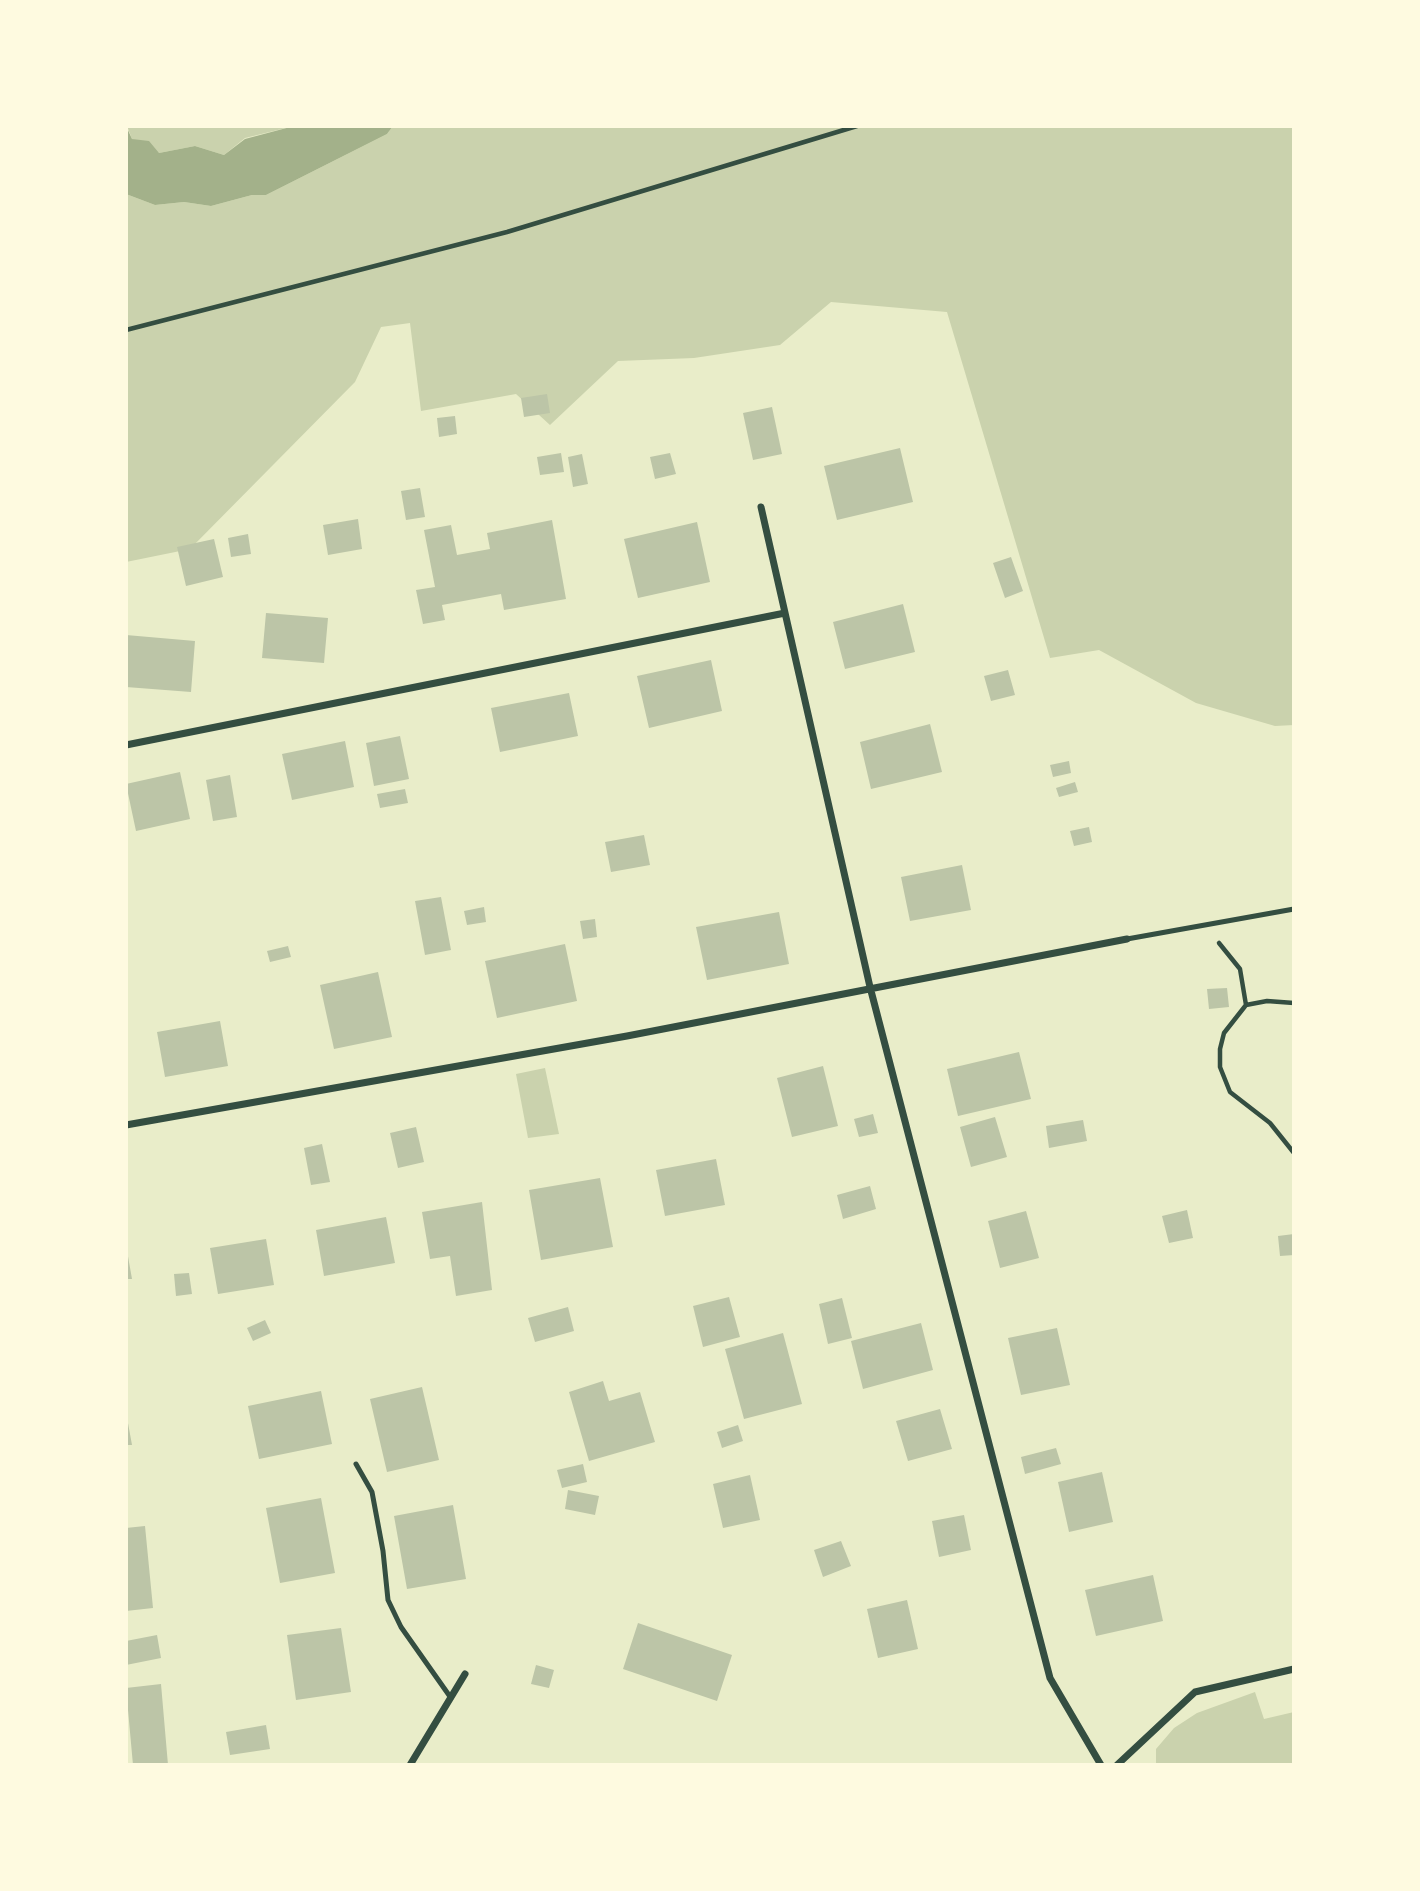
<!DOCTYPE html>
<style>
body{margin:0}
#map{position:relative;width:1420px;height:1891px;overflow:hidden;background:#e9edc9;font-family:Lato,sans-serif}
canvas{display:block}
.frame{position:absolute;inset:0;border:128px solid #fefae0;pointer-events:none}
</style>
<div id="map">
<canvas width="1420" height="1891"></canvas>
<div class="frame"></div>
</div>
<script>
const ctx = document.querySelector('canvas').getContext('2d');
ctx.lineJoin = 'round';
function fillPath(path, color) {
  ctx.fillStyle = color;
  ctx.fill(path, 'evenodd');
}
function poly(rows) {
  const path = new Path2D();
  for (const r of rows) {
    path.moveTo(r[0], r[1]);
    for (let i = 2; i < r.length; i += 2) path.lineTo(r[i], r[i + 1]);
  }
  return path;
}
function strokePath(path, color, width, dash) {
  ctx.strokeStyle = color;
  ctx.lineWidth = width;
  ctx.lineCap = dash ? 'butt' : 'round';
  ctx.setLineDash(dash || []);
  ctx.stroke(path);
}
fillPath(poly([
 [127,126,294,126,245,138,224,155,195,146,159,153,132,139],
 [393,126,1294,126,1294,725,1275,726,1196,703,1099,650,1050,658,947,312,831,302,780,345,694,358,618,361,550,425,516,394,421,411,410,323,381,327,355,382,190,549,126,562,126,194,155,205,184,202,211,206,252,195,266,195,387,134],
 [545,1068,559,1134,528,1138,516,1074],
 [1255,1692,1264,1719,1294,1712,1294,1765,1156,1765,1156,1749,1174,1728,1197,1713]
]), '#cad2ad');
fillPath(poly([
 [126,126,132,139,149,141,159,153,195,146,224,155,245,139,294,126,393,126,387,134,266,195,252,195,211,206,184,202,155,205,126,194]
]), '#a3b18a');
fillPath(poly([
 [547,394,550,413,524,417,521,398],
 [772,407,782,454,753,460,743,413],
 [455,416,457,434,439,437,437,418],
 [900,448,913,502,837,520,824,466],
 [561,453,564,472,540,475,537,457],
 [670,453,676,474,655,479,650,457],
 [582,454,588,484,573,487,568,457],
 [420,488,425,517,406,520,401,491],
 [358,519,362,549,328,555,323,525],
 [552,520,566,599,504,610,501,594,442,605,445,620,423,624,416,590,435,587,424,530,451,525,457,555,490,549,487,533],
 [697,522,710,582,638,598,624,539],
 [248,534,251,554,231,557,228,538],
 [214,539,223,577,186,586,177,547],
 [1011,557,1023,591,1005,598,993,563],
 [903,604,915,652,845,669,833,622],
 [266,613,328,618,324,663,262,658],
 [126,635,195,641,191,692,126,687],
 [711,660,722,711,649,728,637,676],
 [1008,670,1015,695,991,701,984,676],
 [569,693,578,736,500,752,491,708],
 [930,724,942,772,871,789,860,742],
 [400,736,409,779,374,786,366,743],
 [345,741,354,787,292,800,282,754],
 [1069,761,1071,773,1053,777,1050,765],
 [180,772,190,819,136,831,126,784],
 [230,775,237,817,213,821,206,780],
 [1075,782,1078,792,1059,797,1056,788],
 [405,789,408,803,380,808,377,794],
 [1089,827,1092,842,1074,846,1070,831],
 [644,835,650,865,611,872,605,842],
 [962,865,971,910,910,921,901,877],
 [441,897,451,950,425,955,415,901],
 [484,907,486,922,467,925,464,911],
 [779,912,789,964,707,980,696,927],
 [595,919,597,937,583,939,580,921],
 [565,944,577,1001,497,1018,485,961],
 [288,946,291,957,270,962,267,951],
 [378,972,392,1037,334,1049,320,985],
 [1227,988,1229,1007,1209,1009,1207,989],
 [220,1021,228,1066,165,1077,157,1032],
 [1019,1052,1031,1099,958,1116,947,1069],
 [823,1066,838,1126,792,1137,777,1078],
 [873,1114,878,1133,859,1137,854,1119],
 [995,1117,1007,1157,971,1167,960,1127],
 [1083,1120,1087,1141,1049,1148,1046,1126],
 [416,1127,424,1162,398,1168,390,1133],
 [322,1144,330,1182,311,1185,304,1148],
 [716,1159,725,1205,665,1216,656,1170],
 [600,1178,613,1247,541,1260,529,1190],
 [870,1186,876,1209,843,1219,837,1195],
 [482,1202,492,1290,456,1296,450,1256,430,1259,422,1212],
 [1187,1210,1193,1238,1169,1243,1162,1216],
 [1026,1211,1039,1258,1000,1268,988,1221],
 [386,1217,395,1263,324,1276,316,1230],
 [1294,1234,1294,1255,1280,1256,1278,1236],
 [266,1239,274,1285,218,1294,210,1248],
 [126,1245,132,1279,126,1279],
 [189,1273,192,1294,176,1296,174,1274],
 [729,1297,740,1337,703,1347,693,1306],
 [842,1298,852,1338,828,1344,819,1304],
 [568,1307,574,1331,535,1342,528,1318],
 [265,1320,271,1333,253,1341,247,1328],
 [921,1323,933,1370,863,1389,851,1341],
 [1057,1328,1070,1385,1021,1395,1008,1338],
 [783,1333,802,1404,744,1419,725,1349],
 [603,1381,609,1401,640,1392,655,1442,589,1461,569,1392],
 [422,1387,439,1460,387,1472,370,1399],
 [321,1391,332,1444,259,1459,248,1406],
 [940,1409,952,1449,908,1461,896,1421],
 [126,1412,132,1445,126,1445],
 [738,1425,743,1441,722,1448,717,1432],
 [1056,1448,1061,1464,1025,1474,1021,1457],
 [583,1464,587,1482,562,1488,557,1470],
 [1102,1472,1113,1522,1069,1532,1058,1482],
 [750,1475,760,1520,723,1528,713,1484],
 [568,1490,599,1496,595,1515,565,1509],
 [321,1498,335,1573,280,1583,266,1508],
 [453,1505,466,1579,407,1589,394,1516],
 [964,1515,971,1550,939,1557,932,1521],
 [145,1526,153,1608,126,1611,126,1528],
 [841,1541,851,1566,823,1577,814,1550],
 [1153,1575,1163,1621,1096,1636,1085,1590],
 [907,1600,918,1649,878,1658,867,1609],
 [638,1623,732,1655,717,1701,623,1669],
 [341,1628,351,1692,296,1700,287,1635],
 [157,1635,161,1658,126,1665,126,1641],
 [536,1665,554,1670,549,1688,531,1684],
 [161,1684,168,1765,133,1765,126,1688],
 [266,1725,270,1749,230,1755,226,1732]
]), '#bcc5a7');
strokePath(poly([
 [126,330,507,232,857,126],
 [1219,943,1240,969,1246,1005],
 [1294,1003,1267,1001,1246,1005,1224,1033,1220,1049,1220,1067,1230,1092,1270,1123,1294,1153]
]), '#344e41', 4.5);
strokePath(poly([
 [1127,939,1294,909],
 [356,1464,372,1492,383,1551,388,1600,401,1627,451,1698]
]), '#344e41', 5);
strokePath(poly([
 [761,507,870,987,1050,1678,1101,1765],
 [126,745,785,613],
 [126,1125,627,1036,1127,939],
 [410,1765,465,1674],
 [1117,1765,1195,1692,1294,1669]
]), '#344e41', 7);
</script>
